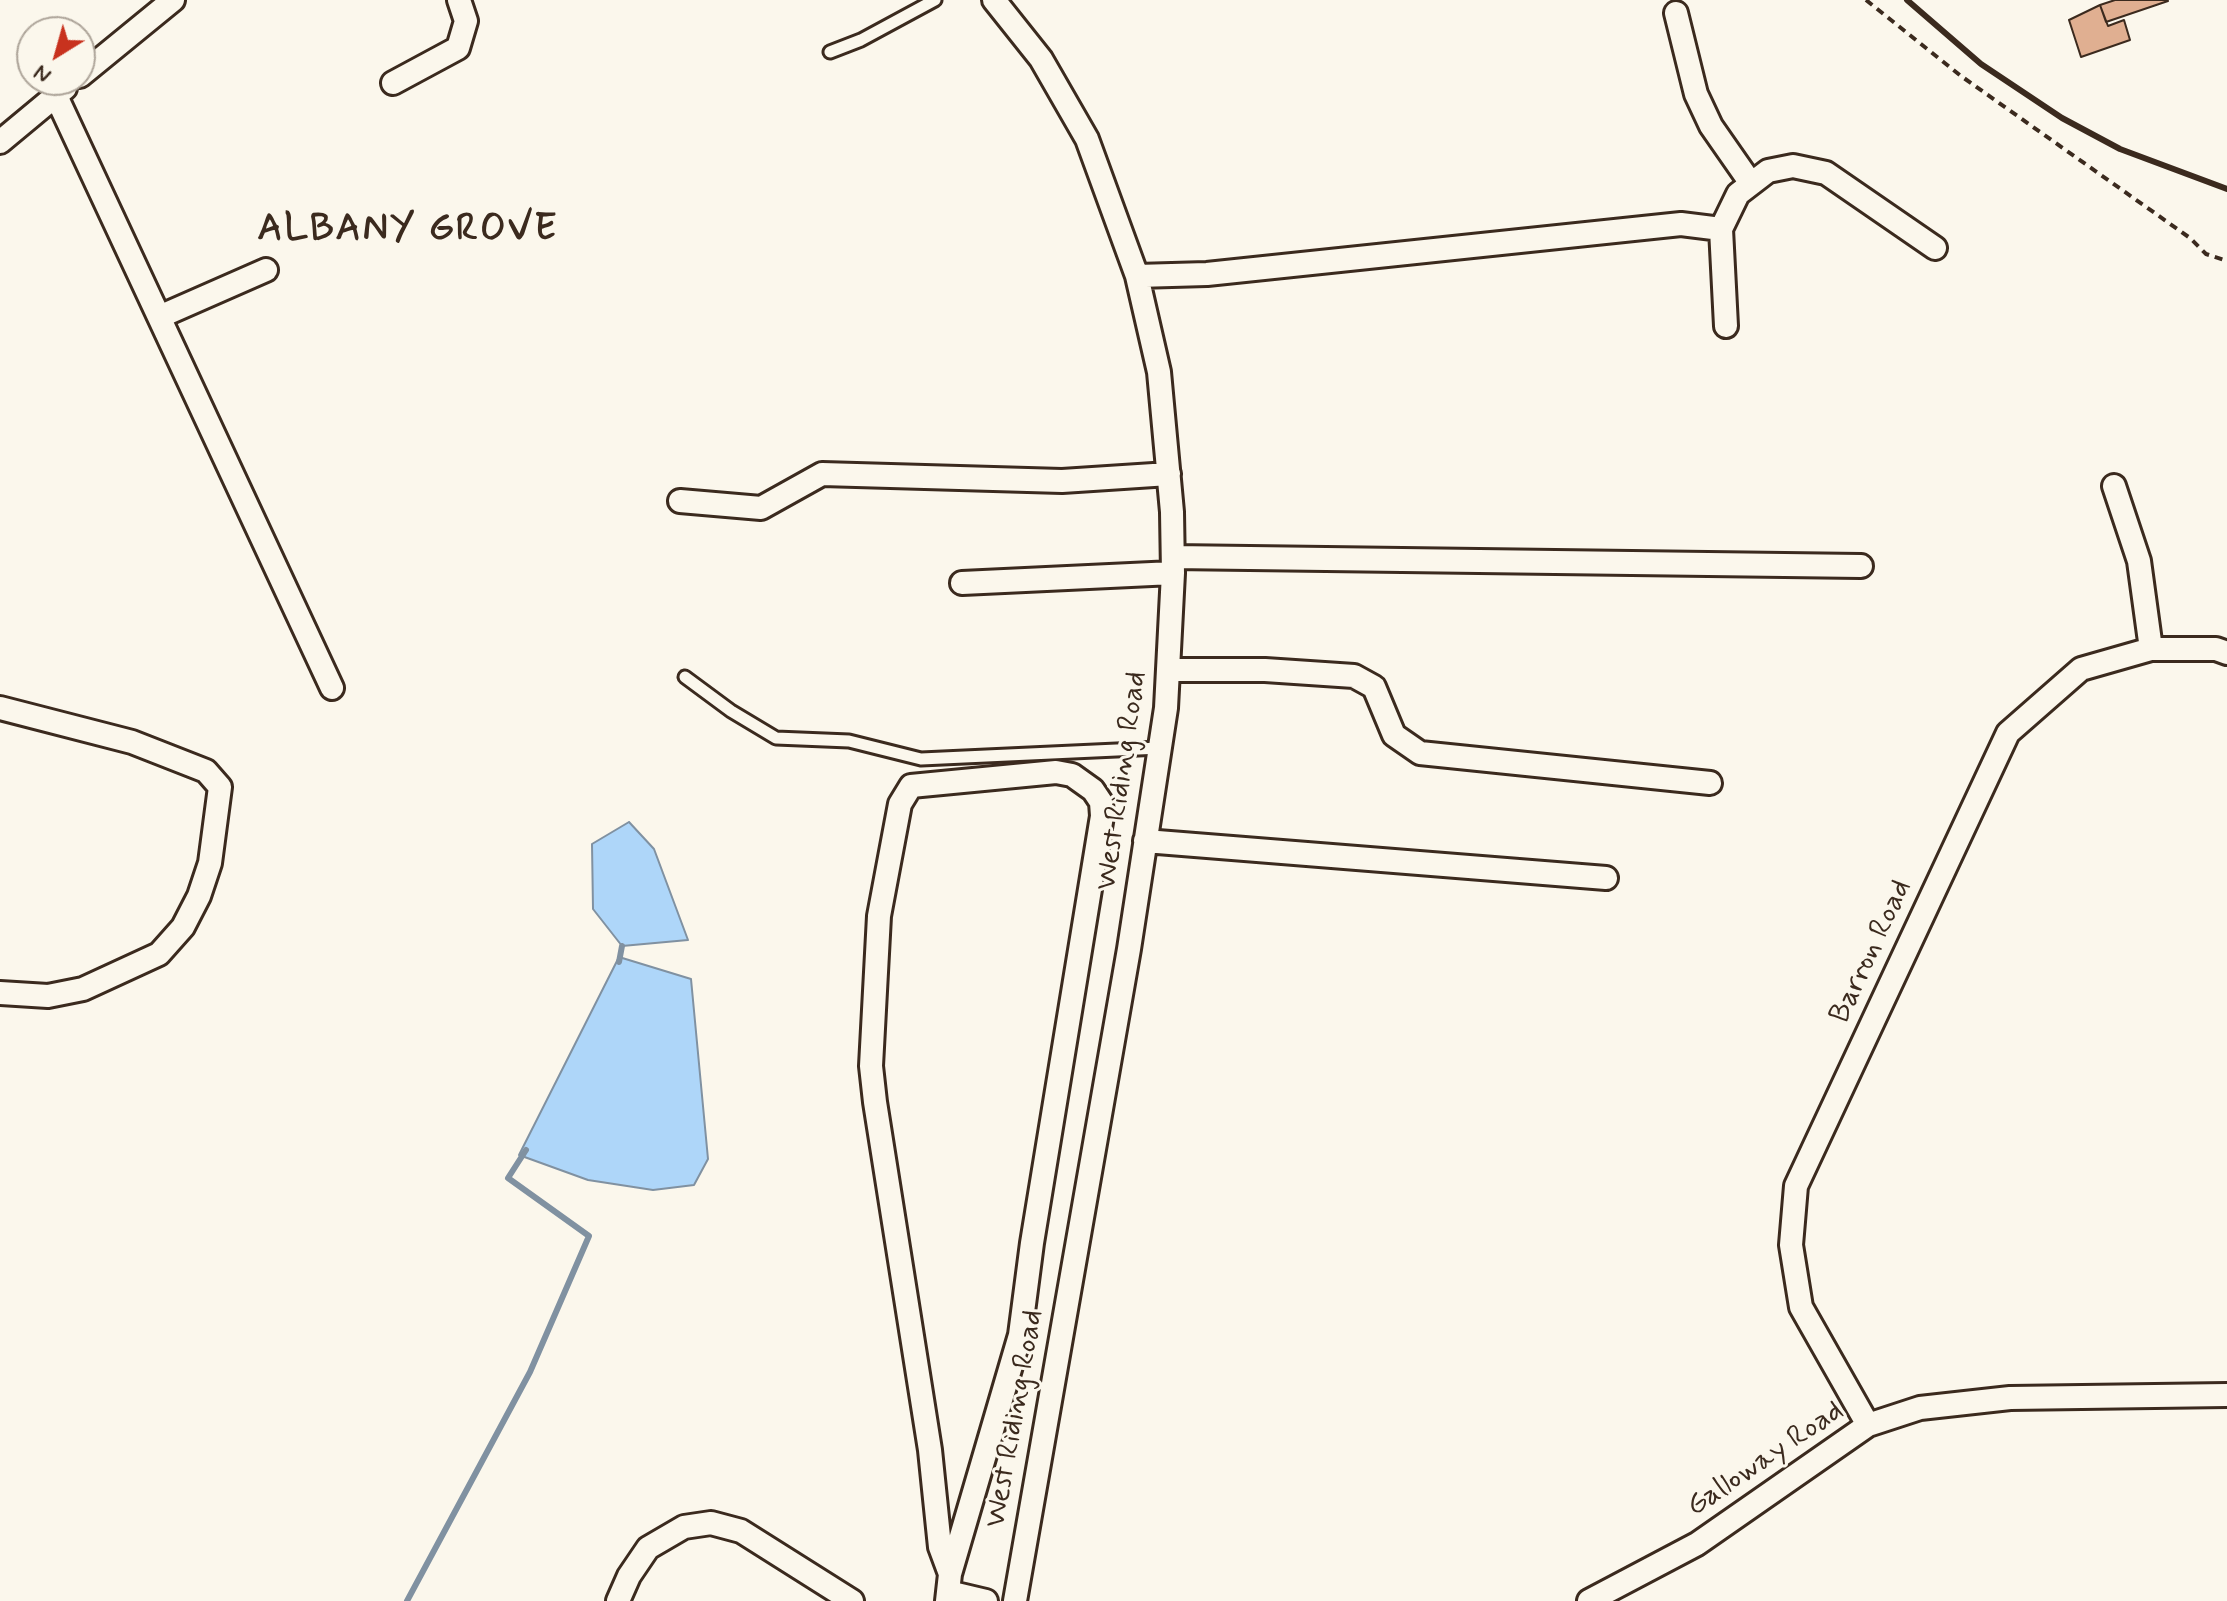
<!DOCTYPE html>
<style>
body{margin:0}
#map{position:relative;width:2227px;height:1601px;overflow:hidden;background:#fbf7ec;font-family:Mynerve,sans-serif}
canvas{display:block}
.north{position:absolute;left:16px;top:16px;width:80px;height:80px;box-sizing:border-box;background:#fbf7ec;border:2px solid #aea59a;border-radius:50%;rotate:217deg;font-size:22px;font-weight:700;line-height:32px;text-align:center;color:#3b2a1e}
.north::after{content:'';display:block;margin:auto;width:28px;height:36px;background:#c8321e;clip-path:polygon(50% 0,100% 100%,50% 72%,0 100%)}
</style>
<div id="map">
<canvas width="2227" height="1601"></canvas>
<div class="north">N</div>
</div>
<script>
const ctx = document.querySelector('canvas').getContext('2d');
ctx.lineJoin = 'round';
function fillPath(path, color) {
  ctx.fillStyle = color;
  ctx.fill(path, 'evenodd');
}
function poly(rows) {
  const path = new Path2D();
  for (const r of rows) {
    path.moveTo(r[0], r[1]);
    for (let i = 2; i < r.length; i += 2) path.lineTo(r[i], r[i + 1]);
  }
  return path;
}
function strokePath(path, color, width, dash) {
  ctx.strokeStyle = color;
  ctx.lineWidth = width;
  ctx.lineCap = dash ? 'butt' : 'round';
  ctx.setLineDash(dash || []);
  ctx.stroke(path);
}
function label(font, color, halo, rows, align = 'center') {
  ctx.font = font + ' Mynerve,sans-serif';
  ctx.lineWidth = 6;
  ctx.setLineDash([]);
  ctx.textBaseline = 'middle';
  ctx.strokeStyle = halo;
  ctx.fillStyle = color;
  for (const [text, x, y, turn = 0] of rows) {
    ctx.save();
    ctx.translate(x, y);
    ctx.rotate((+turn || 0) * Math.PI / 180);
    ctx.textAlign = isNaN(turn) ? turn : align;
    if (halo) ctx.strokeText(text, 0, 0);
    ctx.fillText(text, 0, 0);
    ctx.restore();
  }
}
const water = poly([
 [629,822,654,849,688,940,622,946,593,909,592,844,629,822],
 [619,957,691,979,708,1159,694,1185,653,1190,588,1180,519,1155,619,957]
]);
fillPath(water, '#aed6f9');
strokePath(water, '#8091a1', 2);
strokePath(poly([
 [619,962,622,946],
 [407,1601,530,1372,589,1236,508,1178,526,1150]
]), '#8091a1', 6);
const building = poly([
 [2115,0,2167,0,2168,1,2106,22,2100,5,2115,0],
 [2100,5,2108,26,2124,20,2130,40,2081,57,2069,20,2100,5]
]);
fillPath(building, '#e0af91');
strokePath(building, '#3b2a1e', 2);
const service = poly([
 [830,52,861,40,935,0],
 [685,677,731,711,776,738,849,741,921,759,1160,748]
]);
const minor = poly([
 [994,0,1041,59,1087,139,1137,276,1159,372,1172,512,1173,573,1166,708,1129,949,1015,1601],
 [1676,13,1696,94,1711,126,1750,182],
 [80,76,173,0],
 [393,83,458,48,466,21,459,0],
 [56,96,332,688],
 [0,142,65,88],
 [1137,276,1207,274,1681,224,1721,229],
 [159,317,266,270],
 [1726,326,1721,229,1738,194,1768,171,1793,166,1826,173,1935,248],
 [2114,486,2139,561,2151,649],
 [680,501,761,508,822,474,1062,481,1169,474],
 [1173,557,1861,566],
 [962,583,1173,573],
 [1170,670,1265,670,1354,676,1374,687,1394,735,1420,753,1710,783],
 [0,708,132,742,206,771,220,787,210,863,199,896,183,927,159,954,83,989,48,996,0,993],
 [1145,841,1606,878],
 [1868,1425,1801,1307,1791,1245,1796,1186,2008,733,2081,669,2151,649,2216,649,2227,653],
 [948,1592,950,1574,1020,1335,1032,1243,1102,816,1101,802,1093,790,1072,775,1056,772,911,786,900,804,879,916,871,1066,875,1102,930,1450,940,1547,950,1574],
 [618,1601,629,1576,648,1548,684,1527,711,1523,741,1531,852,1601],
 [947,1601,948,1592,986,1601],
 [1589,1601,1697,1544,1868,1425,1920,1408,2010,1398,2227,1395]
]);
strokePath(service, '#3b2a1e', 17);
strokePath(minor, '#3b2a1e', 28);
strokePath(poly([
 [1866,0,1961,76,2190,238,2206,254,2227,261]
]), '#3b2a1e', 4, [8, 6]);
strokePath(service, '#fbf7ec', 11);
strokePath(minor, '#fbf7ec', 22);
strokePath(poly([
 [1907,0,1981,64,2062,118,2120,149,2227,189]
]), '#3b2a1e', 6);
label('30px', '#3b2a1e', '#fbf7ec', [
 ["West Riding Road",1123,781,-82],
 ["Barron Road",1872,952,-65],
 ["West Riding Road",1016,1419,-80],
 ["Galloway Road",1766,1460,-34]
]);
ctx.letterSpacing = '2px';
label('bold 38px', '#3b2a1e', '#fbf7ec', [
 ["ALBANY GROVE",408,231]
]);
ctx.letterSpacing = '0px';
</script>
